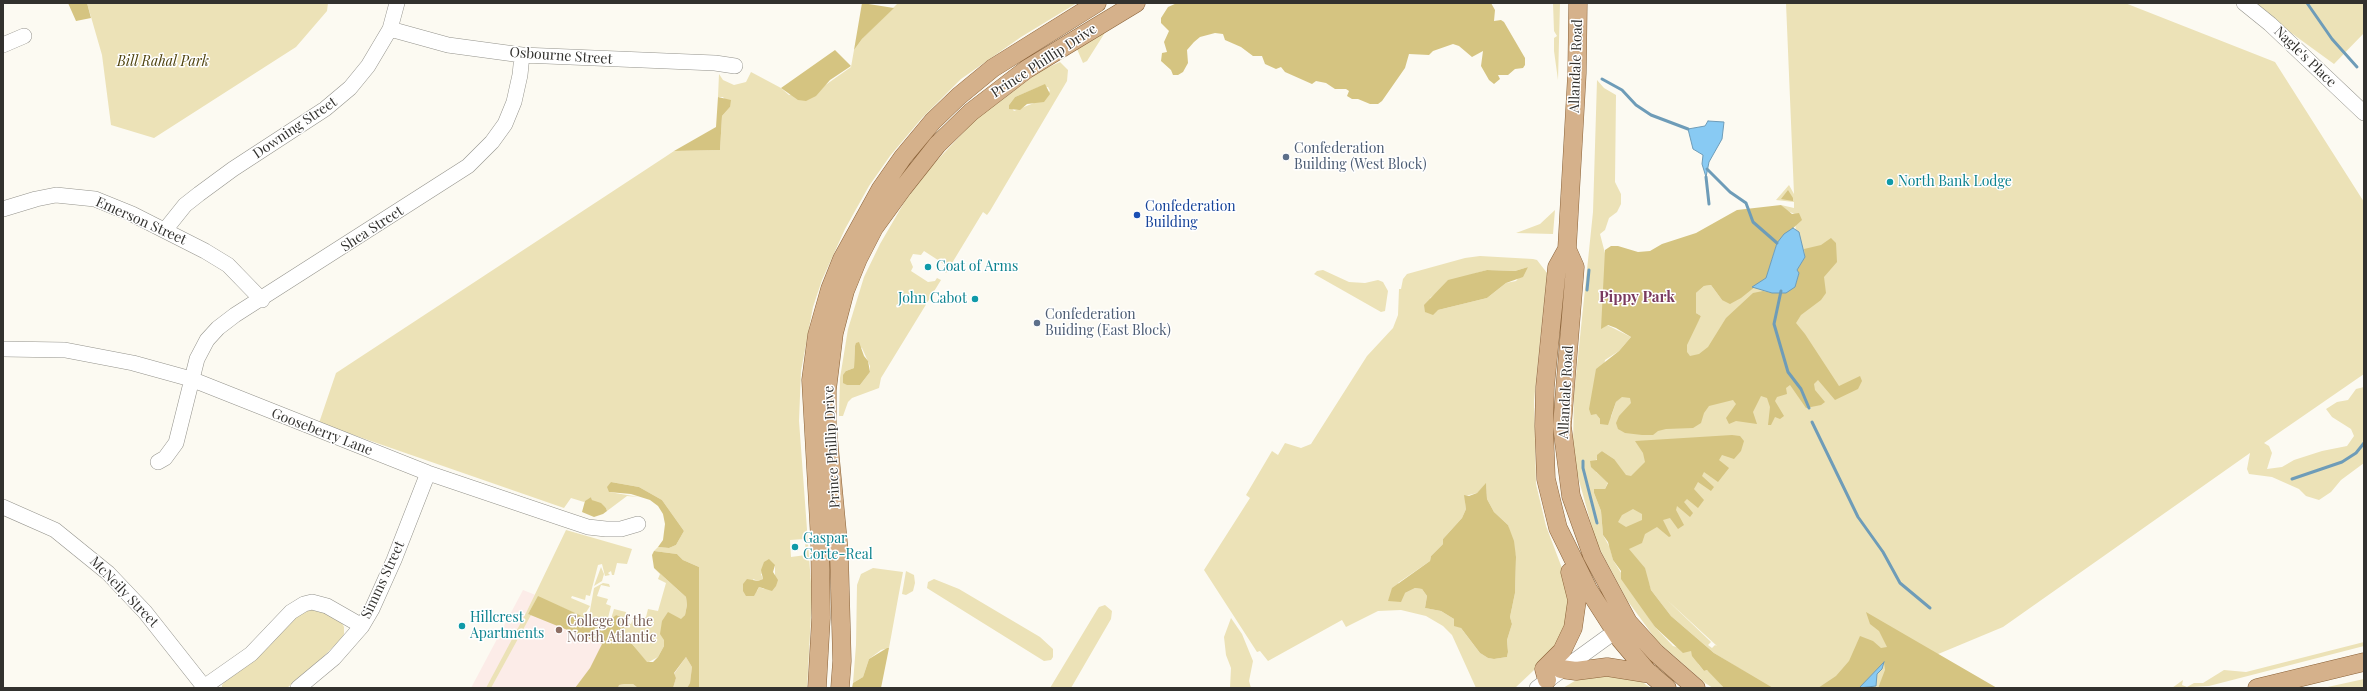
<!DOCTYPE html>
<style>
body{margin:0}
#map{position:relative;width:2367px;height:691px;overflow:hidden;background:#fcfaf2;font-family:"Playfair Display",serif}
canvas{display:block}
.frame{position:absolute;inset:0;border:4px solid #32312e;pointer-events:none}
</style>
<div id="map">
<canvas width="2367" height="691"></canvas>
<div class="frame"></div>
</div>
<script>
const ctx = document.querySelector('canvas').getContext('2d');
ctx.lineJoin = 'round';
function fillPath(path, color) {
  ctx.fillStyle = color;
  ctx.fill(path, 'evenodd');
}
function poly(rows) {
  const path = new Path2D();
  for (const r of rows) {
    path.moveTo(r[0], r[1]);
    for (let i = 2; i < r.length; i += 2) path.lineTo(r[i], r[i + 1]);
  }
  return path;
}
function strokePath(path, color, width, dash) {
  ctx.strokeStyle = color;
  ctx.lineWidth = width;
  ctx.lineCap = dash ? 'butt' : 'round';
  ctx.setLineDash(dash || []);
  ctx.stroke(path);
}
function label(font, color, halo, rows, align = 'center') {
  ctx.font = font + ' "Playfair Display",serif';
  ctx.lineWidth = 3;
  ctx.setLineDash([]);
  ctx.textBaseline = 'middle';
  ctx.strokeStyle = halo;
  ctx.fillStyle = color;
  for (const [text, x, y, turn = 0] of rows) {
    ctx.save();
    ctx.translate(x, y);
    ctx.rotate((+turn || 0) * Math.PI / 180);
    ctx.textAlign = isNaN(turn) ? turn : align;
    if (halo) ctx.strokeText(text, 0, 0);
    ctx.fillText(text, 0, 0);
    ctx.restore();
  }
}
fillPath(poly([
 [523,590,538,596,666,685,698,640,807,688,471,688]
]), '#fcece8');
fillPath(poly([
 [87,3,328,3,327,11,296,47,154,138,111,125,102,55],
 [898,3,1077,3,1021,37,961,79,922,118,890,156,869,186,845,229,822,280,813,307,801,371,799,421,812,597,807,688,699,688,699,567,683,560,677,554,654,551,658,547,669,548,676,545,684,531,662,500,639,487,611,482,609,492,639,497,627,496,607,511,606,508,592,500,591,497,584,502,571,498,564,508,319,423,336,373,665,157,674,151,720,150,722,116,730,107,723,97,718,97,719,74,723,80,734,85,746,82,751,72,781,88,789,95,824,86,851,67,854,50,862,39],
 [805,539,806,555,791,557,790,540],
 [775,565,775,576,764,589,759,587,757,591,753,579,758,581,763,579,761,574],
 [1553,3,1560,3,1558,80,1554,51,1554,38,1557,36,1554,31],
 [1786,3,2125,3,2275,62,2364,202,2364,374,2264,443,2269,446,2272,453,2267,469,2282,467,2294,460,2322,451,2347,446,2354,436,2351,429,2332,417,2326,409,2337,402,2348,400,2356,389,2364,387,2364,463,2341,480,2331,492,2319,500,2306,496,2299,489,2272,477,2249,474,2247,469,2250,453,2003,627,1883,677,1878,688,1869,688,1876,680,1857,688,1764,688,1750,675,1714,653,1671,616,1651,590,1649,584,1610,548,1613,560,1655,627,1673,646,1691,651,1699,665,1704,671,1707,670,1710,672,1724,688,1713,688,1705,683,1657,641,1627,600,1596,542,1577,473,1573,446,1574,395,1593,212,1597,80,1604,88,1616,95,1615,182,1621,194,1621,204,1617,212,1609,218,1605,230,1600,234,1606,257,1602,328,1607,325,1631,337,1619,351,1605,360,1596,414,1600,419,1611,417,1616,402,1692,332,1701,316,1696,313,1696,293,1704,286,1711,285,1722,300,1796,240,1795,214,1787,211,1781,205,1794,208,1794,202,1776,200,1789,185,1794,194],
 [1602,451,1614,459,1609,546,1603,535,1601,511,1594,493,1594,490,1605,489,1608,482,1596,472,1595,462],
 [1666,599,1717,646,1715,645,1712,648,1708,645,1711,642,1709,640],
 [2250,3,2364,3,2364,33,2334,64],
 [1106,31,1087,61,1083,63,1077,49],
 [1060,62,1068,70,1067,81,990,211,987,215,983,212,946,273,942,270,944,265,941,262,924,251,921,255,913,254,910,260,913,267,911,271,928,282,935,281,937,278,941,280,881,378,879,388,852,398,848,402,843,416,839,416,840,378,848,329,864,277,880,244,905,201,930,168,975,120,1040,71],
 [1039,87,1048,87,1050,91,1034,103,1014,111,1009,105,1015,97],
 [855,346,862,348,870,366,870,372,860,385,847,385,846,371,854,368],
 [1555,210,1553,234,1516,233,1540,224],
 [1480,256,1533,259,1537,260,1547,273,1534,401,1536,484,1546,526,1568,584,1568,625,1550,655,1515,688,1476,688,1452,635,1443,626,1426,616,1401,610,1378,611,1346,627,1342,620,1268,661,1260,651,1257,652,1204,570,1250,498,1246,495,1272,451,1278,455,1285,443,1301,448,1311,444,1367,356,1393,328,1398,315,1399,289,1401,289,1403,279,1407,274,1465,258],
 [1528,267,1516,281,1506,283,1487,298,1438,310,1430,298,1456,279,1487,270,1515,271],
 [1486,484,1487,499,1494,512,1508,525,1516,557,1515,593,1510,617,1512,624,1507,640,1508,652,1507,657,1494,659,1488,658,1480,653,1454,619,1441,611,1425,608,1427,596,1422,589,1415,588,1405,593,1398,583,1430,561,1431,556,1443,544,1443,539,1462,518,1466,509,1465,496,1477,493],
 [1323,270,1349,282,1365,283,1378,280,1383,282,1388,291,1385,311,1381,312,1314,274,1317,271],
 [566,530,632,549,627,564,617,563,614,575,612,575,611,571,608,573,610,575,605,576,602,564,598,565,590,596,586,595,585,600,572,596,571,598,590,606,585,614,589,616,594,588,603,583,609,584,610,587,601,585,597,596,608,599,606,604,611,606,607,622,610,623,609,628,538,597,528,614,531,615,491,688,486,688,526,613],
 [601,567,604,574,602,581,594,586],
 [654,568,686,597,687,605,685,615,664,640,664,646,658,657,647,663,623,632,626,622,631,624,633,619,639,621,640,618,646,617,648,609,658,611,666,583,658,579,660,574],
 [873,568,903,572,899,593,889,648,881,650,869,659,863,677,853,683,856,645,857,585,861,574],
 [906,571,914,575,915,583,913,591,906,595,902,594],
 [934,579,959,589,1040,637,1053,649,1053,657,1051,660,1044,661,930,590,927,588,928,582],
 [1105,605,1112,611,1111,619,1071,688,1050,688,1097,610,1099,607],
 [310,609,325,613,342,623,344,627,344,634,340,640,323,657,287,688,222,688,222,685,228,678,293,619],
 [614,609,626,612,625,618,616,615,611,619],
 [1231,618,1242,634,1253,661,1249,681,1251,688,1230,688,1231,668,1226,655,1224,637],
 [2364,642,2364,646,2209,686,2172,688,2183,680,2182,685,2187,687,2194,683,2203,683,2224,670,2246,672],
 [686,657,692,667,690,683,687,688,673,688,676,678,674,674],
 [1599,673,1641,681,1651,688,1563,688,1578,679],
 [2364,679,2364,688,2323,688],
 [624,684,633,684,638,688,618,688,619,685]
]), '#ece2b7');
fillPath(poly([
 [68,3,87,3,91,18,76,21],
 [862,3,894,8,862,39,854,50],
 [1177,3,1491,3,1495,10,1494,21,1501,20,1504,22,1525,58,1525,65,1523,68,1515,69,1508,75,1498,75,1500,79,1494,84,1489,80,1481,66,1483,51,1472,57,1459,46,1453,44,1433,51,1429,55,1409,54,1405,68,1382,101,1378,104,1370,104,1358,99,1352,99,1347,96,1349,91,1346,89,1335,89,1326,83,1316,81,1312,84,1285,72,1281,67,1276,69,1265,64,1262,56,1253,56,1241,47,1225,40,1223,34,1215,33,1200,37,1194,42,1187,50,1188,63,1183,72,1178,75,1173,75,1171,70,1161,61,1162,53,1167,52,1164,42,1169,31,1161,23,1161,18,1168,7],
 [835,50,851,66,830,80,816,96,806,101,798,100,781,88],
 [1045,84,1050,94,1044,102,1027,104,1020,110,1009,109,1009,105,1015,97],
 [718,97,731,100,730,107,722,116,720,150,674,151,716,127],
 [1788,190,1793,198,1793,201,1781,199],
 [1781,205,1792,214,1799,213,1802,220,1777,243,1766,278,1741,298,1730,304,1722,300,1711,285,1704,286,1696,293,1696,313,1701,316,1687,345,1687,352,1690,356,1699,354,1708,347,1726,318,1753,293,1763,291,1772,293,1795,287,1799,273,1797,270,1805,257,1804,249,1821,245,1831,238,1836,243,1837,262,1824,277,1826,293,1821,300,1801,315,1796,323,1805,334,1839,386,1860,376,1862,381,1858,389,1835,400,1818,380,1814,384,1815,390,1825,402,1821,405,1806,408,1790,385,1786,388,1787,394,1777,397,1775,401,1784,416,1780,419,1775,417,1771,425,1768,425,1770,407,1767,398,1761,396,1753,412,1757,424,1736,421,1729,424,1726,418,1736,404,1733,400,1709,406,1704,413,1701,423,1693,428,1666,429,1658,431,1653,435,1642,435,1625,433,1618,429,1616,423,1619,416,1631,403,1630,398,1622,397,1616,402,1608,425,1600,424,1600,419,1596,414,1591,415,1589,409,1596,369,1619,351,1631,337,1616,328,1608,325,1601,329,1605,250,1611,246,1618,246,1638,252,1650,251,1662,244,1696,233,1737,210],
 [1528,267,1523,277,1506,283,1487,298,1438,310,1433,315,1425,312,1424,305,1448,280,1487,270,1515,271],
 [859,342,864,356,868,361,870,372,860,385,847,385,843,383,843,375,846,371,854,368,855,346,856,343],
 [1732,435,1740,436,1744,441,1741,451,1734,459,1722,455,1719,460,1729,468,1718,482,1704,472,1702,476,1714,487,1711,491,1698,482,1694,489,1704,500,1698,508,1687,499,1684,502,1693,513,1690,517,1677,506,1676,510,1684,525,1678,529,1670,518,1663,520,1671,536,1669,537,1657,527,1645,534,1642,543,1629,549,1645,568,1651,590,1671,616,1714,653,1773,688,1724,688,1707,670,1704,671,1692,656,1691,651,1683,653,1655,627,1621,579,1621,571,1613,560,1608,542,1603,535,1601,511,1594,493,1594,489,1605,489,1608,483,1591,467,1590,461,1597,460,1597,455,1602,451,1614,459,1626,475,1631,476,1645,462,1643,453,1635,441],
 [1633,509,1642,514,1642,520,1626,527,1618,522,1622,515],
 [611,482,639,487,662,500,684,531,676,545,669,548,658,547,663,540,665,524,663,514,658,506,650,500,631,494,609,492,607,487],
 [1486,483,1487,499,1494,512,1508,525,1514,541,1516,557,1515,593,1510,617,1512,624,1507,640,1508,652,1507,657,1494,659,1488,658,1480,653,1461,628,1454,626,1454,619,1441,611,1425,608,1427,596,1422,589,1415,588,1405,593,1401,602,1388,601,1392,588,1430,561,1431,556,1443,544,1443,539,1462,518,1466,509,1464,495,1469,496,1477,493],
 [591,497,592,500,601,503,606,508,607,511,603,514,594,517,582,512,585,501],
 [654,551,677,554,683,560,699,567,699,688,687,688,690,683,692,667,686,657,674,673,676,678,673,688,638,688,633,684,624,684,619,685,618,688,575,688,590,668,602,644,528,614,538,596,608,628,611,619,616,615,625,618,624,621,626,623,623,633,647,662,653,662,658,657,664,646,664,640,660,634,662,621,668,612,681,619,685,615,687,605,686,597,654,568,652,555],
 [769,559,775,565,773,572,778,580,776,586,772,591,759,587,754,596,746,596,743,591,743,584,747,579,758,581,763,579,761,570,764,562],
 [1866,612,1997,688,1878,688,1885,670,1884,662,1859,688,1818,688,1836,676,1849,661,1860,636,1873,641,1881,648,1887,647,1879,631,1870,624],
 [887,648,889,648,881,688,852,688,853,683,863,677,869,659]
]), '#d5c481');
const water = poly([
 [1708,121,1724,122,1722,139,1709,162,1706,177,1702,164,1703,155,1693,149,1688,129,1705,126,1708,121],
 [1793,228,1799,232,1805,257,1797,270,1799,273,1795,287,1786,293,1772,293,1752,287,1766,278,1777,243,1784,234,1793,228],
 [1884,662,1882,669,1877,674,1876,686,1859,688,1884,662]
]);
fillPath(water, '#88caf3');
strokePath(water, '#6e9cb8', 1);
strokePath(poly([
 [2307,3,2332,39,2357,67],
 [1602,79,1622,90,1636,105,1651,115,1688,129],
 [1707,169,1730,192,1746,203,1753,222,1777,243],
 [1706,177,1709,204],
 [1587,290,1589,270],
 [1781,291,1774,324,1788,372,1801,389,1809,408],
 [1812,422,1858,517,1883,552,1900,583,1930,608],
 [1583,461,1583,468,1597,523],
 [2292,479,2342,462,2356,453,2364,443]
]), '#6e9cb8', 3);
const minor = poly([
 [2244,3,2270,24,2364,113],
 [390,29,448,45,522,55,715,63,735,66],
 [3,45,24,36],
 [3,209,36,199,56,195,95,199,132,214,205,251,228,265,262,300],
 [165,230,185,205,199,194,233,169,325,109,350,88,368,66,390,29,397,3],
 [3,349,65,350,133,363,191,379,428,473,564,519,588,527,606,529,621,529,638,524],
 [158,462,165,458,176,443,197,359,207,340,218,328,235,315,468,166,492,142,505,124,514,102,520,75,522,55],
 [3,507,55,530,108,573,145,612,205,688],
 [204,687,251,654,291,612,304,604,312,602,327,606,362,626],
 [298,688,334,658,362,626,372,609,394,560,428,473],
 [1537,688,1624,625]
]);
const major = poly([
 [1578,3,1577,73,1567,249,1557,267,1545,387,1544,426,1546,479,1558,528,1588,589,1620,639,1647,671,1667,688],
 [1567,249,1575,267,1562,426,1571,496,1592,555,1628,622,1656,653,1696,688],
 [1561,669,1576,671,1607,667,1651,674],
 [1547,680,1544,669,1562,651,1573,628,1577,600,1570,572],
 [817,688,821,618,820,541,811,380,817,335,830,289,842,259,880,190,903,157,933,121,959,96,993,68,1097,3],
 [840,688,842,661,839,552,827,425,827,390,834,333,845,291,858,259,874,228,903,188,937,145,971,112,1027,69,1136,3],
 [2257,688,2364,662]
]);
strokePath(minor, '#94938c', 16);
strokePath(major, '#8a6238', 19);
strokePath(minor, '#fff', 15);
strokePath(major, '#d5b18b', 18);
for (const [x, y, r, color] of [
 [1286,157,4,"#5c6f8a"],
 [1890,182,4,"#0f9aa8"],
 [1137,215,4,"#1a4fb4"],
 [928,267,4,"#0f9aa8"],
 [975,299,4,"#0f9aa8"],
 [1037,323,4,"#5c6f8a"],
 [795,547,4,"#0f9aa8"],
 [462,626,4,"#0f9aa8"],
 [559,630,4,"#8d6e63"]
]) {
  const dot = new Path2D();
  dot.arc(x, y, r, 0, 2 * Math.PI);
  ctx.fillStyle = color;
  ctx.fill(dot);
  strokePath(dot, '#fff', 1.5);
}
label('14px', '#32312e', '#fff', [
 ["Osbourne Street",561,56,4],
 ["Nagle's Place",2305,57,44],
 ["Prince Phillip Drive",1044,61,-33],
 ["Allandale Road",1576,66,-88],
 ["Downing Street",295,128,-34],
 ["Emerson Street",141,221,24],
 ["Shea Street",372,229,-33],
 ["Allandale Road",1566,392,-87],
 ["Gooseberry Lane",322,432,21],
 ["Prince Phillip Drive",832,447,-93],
 ["Simms Street",383,580,-65],
 ["McNeily Street",124,592,46]
]);
label('italic 14px', '#4f430e', '#fff', [
 ["Bill Rahal Park",163,62]
]);
label('14px', '#4e5e75', '#fff', [
 ["Confederation",1294,149],
 ["Building (West Block)",1294,165],
 ["Confederation",1045,315],
 ["Buiding (East Block)",1045,331]
], 'left');
label('14px', '#0d838f', '#fff', [
 ["North Bank Lodge",1898,182],
 ["Coat of Arms",936,267],
 ["John Cabot",967,299,"right"],
 ["Gaspar",803,539],
 ["Corte-Real",803,555],
 ["Hillcrest",470,618],
 ["Apartments",470,634]
], 'left');
label('14px', '#164399', '#fff', [
 ["Confederation",1145,207],
 ["Building",1145,223]
], 'left');
label('14px', '#785e54', '#fff', [
 ["College of the",567,622],
 ["North Atlantic",567,638]
], 'left');
label('bold 15px', '#7a3a5e', '#fff', [
 ["Pippy Park",1637,297]
]);
</script>
